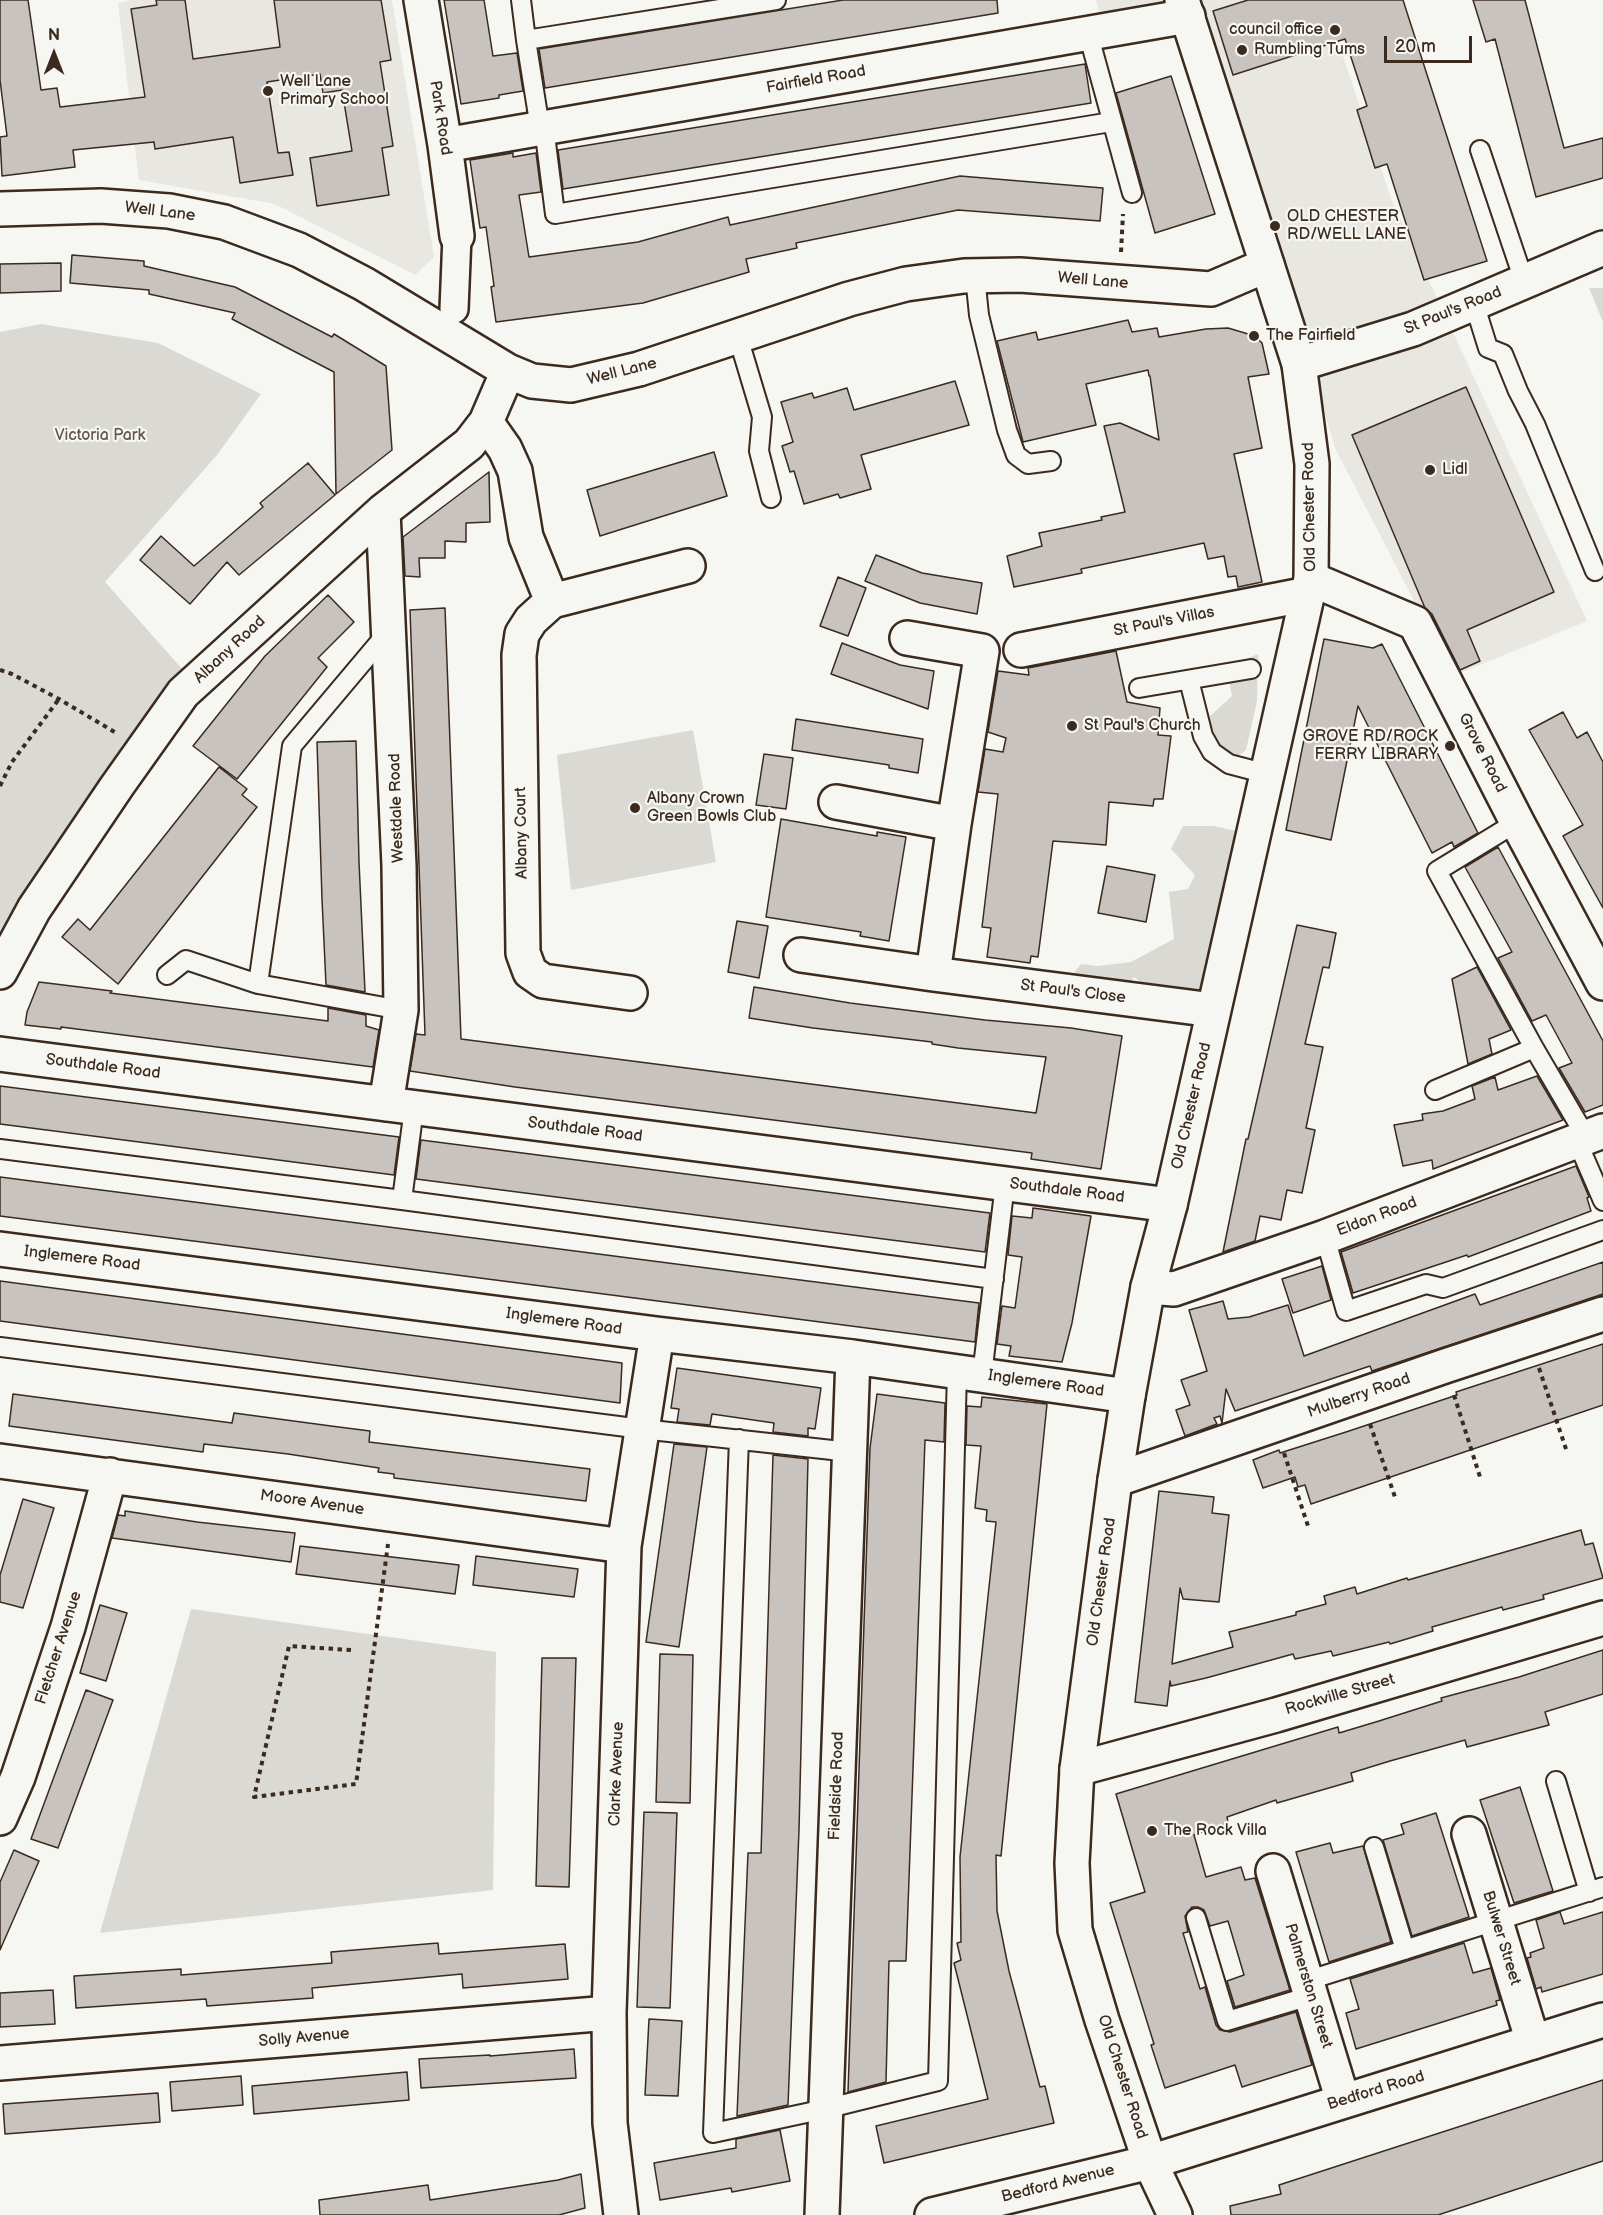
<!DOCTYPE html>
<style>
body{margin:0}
#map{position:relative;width:1603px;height:2215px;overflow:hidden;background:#f6f6f2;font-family:"Balsamiq Sans",sans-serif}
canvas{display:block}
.north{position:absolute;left:24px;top:24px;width:60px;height:60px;-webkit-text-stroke:4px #f6f6f2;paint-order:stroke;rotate:0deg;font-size:16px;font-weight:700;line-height:24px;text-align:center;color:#3b2a1e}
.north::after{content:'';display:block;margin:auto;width:21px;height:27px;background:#3b2a1e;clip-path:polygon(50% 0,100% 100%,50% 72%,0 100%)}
.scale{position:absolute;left:1384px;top:36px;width:88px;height:27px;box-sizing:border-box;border:3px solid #3b2a1e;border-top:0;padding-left:8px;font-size:18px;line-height:21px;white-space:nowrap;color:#3b2a1e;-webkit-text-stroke:4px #f6f6f2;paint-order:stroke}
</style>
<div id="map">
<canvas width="1603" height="2215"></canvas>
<div class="north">N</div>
<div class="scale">20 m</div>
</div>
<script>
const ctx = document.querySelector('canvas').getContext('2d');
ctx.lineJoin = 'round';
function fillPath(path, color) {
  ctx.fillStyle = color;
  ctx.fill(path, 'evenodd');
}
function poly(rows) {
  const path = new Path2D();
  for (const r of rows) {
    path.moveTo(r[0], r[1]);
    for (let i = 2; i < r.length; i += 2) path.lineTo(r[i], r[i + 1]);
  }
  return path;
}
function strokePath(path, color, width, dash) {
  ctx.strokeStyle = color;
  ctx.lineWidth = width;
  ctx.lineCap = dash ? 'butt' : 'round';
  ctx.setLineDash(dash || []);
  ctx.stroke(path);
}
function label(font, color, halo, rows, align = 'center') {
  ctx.font = font + ' "Balsamiq Sans",sans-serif';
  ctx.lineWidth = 4.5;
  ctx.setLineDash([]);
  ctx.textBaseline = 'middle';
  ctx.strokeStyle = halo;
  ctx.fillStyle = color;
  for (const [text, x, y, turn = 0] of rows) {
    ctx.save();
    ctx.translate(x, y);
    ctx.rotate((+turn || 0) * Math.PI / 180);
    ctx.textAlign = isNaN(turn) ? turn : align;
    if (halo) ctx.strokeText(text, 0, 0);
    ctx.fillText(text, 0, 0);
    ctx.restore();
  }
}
fillPath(poly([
 [131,0,392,0,434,257,415,275,275,204,139,180,118,3],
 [1096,0,1324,0,1392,201,1587,621,1453,676,1335,448,1202,1,1101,18]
]), '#e8e7e2');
fillPath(poly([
 [1589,288,1603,288,1603,322],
 [41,324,158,343,261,394,217,455,105,582,191,679,0,961,0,332],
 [1258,654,1257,701,1246,750,1223,768,1205,750,1208,718,1232,696,1228,675,1244,660],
 [693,730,716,862,571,890,557,755],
 [1183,826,1214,826,1236,831,1203,992,1146,986,1134,977,1126,989,1068,981,1081,964,1098,966,1131,962,1174,939,1169,892,1188,889,1195,875,1171,849],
 [191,1609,496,1652,493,1890,100,1933]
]), '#dad9d3');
const building = poly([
 [0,0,28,0,41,90,57,88,60,107,145,97,131,9,157,5,156,0,185,0,193,59,280,47,274,0,381,0,391,60,380,62,393,146,382,148,389,195,317,206,310,158,352,151,342,90,323,93,320,74,267,82,278,153,289,152,293,175,240,183,233,137,155,149,154,142,73,150,75,167,2,176,0,137,7,136,0,80,0,0],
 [444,0,484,0,493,56,517,53,523,91,499,95,499,98,461,104,444,0],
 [843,0,997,0,998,13,545,88,539,49,843,0],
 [1248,0,1403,0,1487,261,1424,280,1387,164,1375,168,1357,110,1367,106,1345,39,1233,75,1213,11,1248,0],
 [1473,0,1525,0,1564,148,1603,138,1603,178,1536,197,1495,39,1486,42,1473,0],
 [1085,64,1091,103,563,189,558,150,1085,64],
 [1171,76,1215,214,1155,233,1116,93,1171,76],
 [513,153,513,157,536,153,541,192,519,195,529,257,638,242,728,217,730,225,960,176,1103,188,1100,221,958,210,796,243,797,248,746,259,749,272,643,303,496,322,491,287,494,286,486,227,480,228,470,160,513,153],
 [72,255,144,261,144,266,235,287,332,337,334,334,386,366,392,450,336,494,334,372,232,319,235,313,149,294,149,290,70,283,72,255],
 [61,263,61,291,0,293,0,264,61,263],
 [1128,320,1132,332,1157,328,1159,337,1206,329,1228,328,1255,336,1262,343,1269,374,1248,377,1262,448,1234,454,1262,582,1238,587,1236,576,1228,577,1224,556,1208,559,1204,543,1081,569,1082,573,1014,587,1007,556,1042,546,1039,533,1102,520,1101,517,1125,512,1104,426,1120,423,1159,440,1150,376,1149,376,1148,370,1086,384,1096,425,1023,442,997,341,1036,332,1038,340,1128,320],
 [955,381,969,425,861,455,871,489,840,498,838,494,804,504,794,471,790,472,782,446,793,442,781,402,812,393,814,398,847,388,854,410,955,381],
 [1466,387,1554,592,1467,630,1480,661,1460,670,1432,614,1425,608,1352,435,1466,387],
 [714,452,727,496,600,536,587,490,714,452],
 [308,463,335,495,239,575,227,562,190,604,140,560,161,536,194,566,263,507,260,503,308,463],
 [489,472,490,522,466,523,466,542,445,541,445,558,419,558,420,577,405,576,403,537,489,472],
 [876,555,922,573,982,583,977,614,920,603,865,581,876,555],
 [838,577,866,588,848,636,820,626,838,577],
 [328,595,354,622,318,658,327,667,237,779,193,746,265,656,328,595],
 [445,608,461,1039,1036,1113,1046,1057,958,1048,932,1044,932,1042,813,1028,749,1018,754,987,850,1003,985,1020,1071,1028,1122,1036,1101,1169,1031,1159,1032,1153,515,1087,410,1071,416,1034,425,1035,410,610,445,608],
 [1324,639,1373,648,1382,644,1478,833,1454,847,1452,842,1432,853,1358,706,1331,840,1286,830,1324,639],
 [842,643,900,665,934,671,928,709,831,674,842,643],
 [1116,651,1127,702,1160,708,1158,735,1171,736,1163,799,1154,799,1153,806,1109,802,1106,845,1053,841,1038,957,1031,956,1030,963,987,957,991,928,982,927,998,794,978,792,985,749,1003,752,1006,738,988,732,998,671,1029,675,1028,668,1116,651],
 [1563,712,1577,738,1587,732,1603,762,1603,908,1563,836,1583,825,1529,730,1563,712],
 [796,719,923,739,918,773,889,768,889,765,792,750,796,719],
 [356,741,359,862,365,992,326,985,322,899,317,742,356,741],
 [764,754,793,758,786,809,756,805,764,754],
 [219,767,247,789,242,795,257,807,118,984,62,937,78,919,90,930,219,767],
 [781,819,877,836,877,832,906,837,889,941,860,936,861,932,766,917,781,819],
 [1498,847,1603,1041,1603,1105,1585,1112,1559,1068,1572,1063,1546,1015,1532,1021,1498,958,1512,952,1465,867,1498,847],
 [1107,866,1155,875,1146,922,1098,913,1107,866],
 [737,921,768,926,759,978,728,972,737,921],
 [1297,925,1336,933,1329,968,1323,967,1305,1044,1323,1047,1306,1128,1315,1130,1302,1193,1287,1190,1281,1220,1260,1216,1255,1241,1223,1252,1246,1139,1248,1139,1297,925],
 [1477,967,1511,1030,1489,1039,1492,1054,1468,1064,1452,979,1477,967],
 [39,982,112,991,110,993,328,1021,328,1008,366,1015,366,1026,379,1030,373,1067,61,1027,61,1029,25,1025,27,1012,39,982],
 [1537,1076,1563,1120,1433,1169,1432,1160,1403,1166,1394,1125,1423,1120,1422,1114,1443,1111,1475,1099,1472,1086,1495,1077,1498,1090,1537,1076],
 [0,1086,399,1137,394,1175,0,1124,0,1086],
 [421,1140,990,1213,985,1252,416,1179,421,1140],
 [1576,1166,1589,1197,1587,1198,1591,1211,1468,1257,1467,1255,1353,1293,1341,1252,1576,1166],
 [0,1177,979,1303,975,1342,0,1216,0,1177],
 [1033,1208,1091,1216,1072,1323,1062,1362,1009,1356,1011,1346,997,1344,1002,1306,1015,1308,1022,1257,1008,1255,1012,1216,1032,1218,1033,1208],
 [1603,1262,1603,1294,1372,1371,1370,1366,1235,1411,1226,1389,1222,1423,1220,1416,1214,1418,1217,1424,1185,1436,1176,1410,1190,1405,1181,1380,1207,1371,1189,1310,1223,1301,1228,1319,1249,1317,1288,1305,1304,1356,1475,1294,1480,1305,1603,1262],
 [1322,1266,1331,1300,1293,1313,1282,1279,1322,1266],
 [0,1281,622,1363,620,1403,0,1321,0,1281],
 [1603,1344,1603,1405,1311,1504,1305,1485,1298,1487,1295,1477,1263,1488,1253,1460,1279,1450,1280,1453,1346,1432,1457,1395,1456,1392,1603,1344],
 [677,1368,821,1388,815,1429,808,1428,808,1436,773,1432,774,1423,712,1414,710,1425,677,1422,679,1409,671,1408,677,1368],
 [13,1394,232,1423,234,1413,331,1426,370,1431,369,1442,590,1469,586,1501,394,1478,394,1474,378,1472,379,1468,288,1454,204,1444,203,1452,9,1426,13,1394],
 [877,1394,945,1403,944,1442,925,1440,906,1961,889,1961,886,2082,848,2092,870,1448,877,1394],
 [982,1397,1047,1404,1001,1856,996,1855,997,1911,1009,1971,1040,2087,1045,2086,1054,2123,884,2163,876,2126,988,2099,954,1963,961,1960,957,1943,961,1942,960,1857,996,1522,986,1521,987,1510,975,1508,981,1446,966,1445,967,1406,981,1407,982,1397],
 [674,1444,707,1447,679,1647,646,1642,674,1444],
 [773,1455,808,1459,799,1830,788,2105,737,2116,748,1853,761,1853,773,1455],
 [1159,1491,1214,1497,1212,1513,1229,1515,1219,1602,1183,1599,1180,1588,1172,1664,1233,1647,1229,1632,1296,1615,1296,1612,1326,1604,1324,1596,1355,1587,1357,1594,1407,1578,1408,1580,1581,1530,1585,1545,1593,1543,1603,1578,1543,1595,1544,1599,1503,1610,1502,1607,1432,1627,1433,1631,1390,1644,1389,1642,1333,1656,1331,1651,1295,1659,1293,1654,1206,1678,1171,1686,1170,1681,1167,1706,1135,1702,1159,1491],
 [23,1499,54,1508,23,1608,0,1602,0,1575,23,1499],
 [125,1511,197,1522,295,1533,291,1562,112,1538,118,1515,125,1516,125,1511],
 [300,1546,459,1565,455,1594,296,1574,300,1546],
 [476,1556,578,1569,574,1597,473,1585,476,1556],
 [100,1605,127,1613,106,1681,80,1673,100,1605],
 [1603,1650,1603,1694,1545,1712,1549,1725,1467,1747,1465,1740,1390,1761,1351,1773,1353,1781,1277,1803,1276,1800,1227,1817,1228,1823,1194,1835,1206,1877,1241,1867,1245,1880,1255,1878,1290,1990,1235,2007,1227,1981,1244,1975,1228,1921,1210,1926,1204,1910,1198,1907,1192,1907,1185,1916,1188,1932,1183,1933,1200,1989,1205,1987,1216,2025,1220,2030,1230,2032,1296,2012,1312,2065,1242,2087,1235,2065,1165,2088,1151,2045,1154,2044,1110,1903,1145,1892,1116,1794,1338,1727,1339,1733,1379,1721,1442,1701,1441,1698,1519,1677,1603,1650],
 [660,1654,693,1655,690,1803,656,1802,660,1654],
 [542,1658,576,1658,569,1887,536,1886,542,1658],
 [86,1690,113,1700,58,1848,31,1839,86,1690],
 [1520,1787,1553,1891,1514,1903,1480,1800,1520,1787],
 [644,1812,677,1813,670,2008,637,2007,644,1812],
 [1436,1813,1469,1917,1412,1936,1383,1840,1404,1834,1401,1824,1436,1813],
 [1330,1843,1333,1853,1363,1846,1391,1942,1329,1962,1296,1852,1330,1843],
 [14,1850,39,1861,0,1950,0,1882,14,1850],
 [1560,1912,1564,1924,1603,1912,1603,1974,1542,1992,1541,1987,1536,1989,1527,1958,1531,1957,1530,1953,1544,1948,1536,1920,1560,1912],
 [438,1943,439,1954,565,1944,568,1979,463,1988,462,1974,312,1988,313,1998,207,2006,206,1999,76,2008,74,1976,181,1969,181,1975,332,1963,331,1952,438,1943],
 [1464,1943,1473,1973,1491,1968,1500,2000,1496,2001,1497,2005,1356,2049,1346,2013,1359,2009,1350,1979,1464,1943],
 [53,1990,55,2024,0,2027,0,1993,53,1990],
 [649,2019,682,2021,678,2096,645,2095,649,2019],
 [574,2049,576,2078,421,2088,419,2059,490,2055,490,2056,574,2049],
 [407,2072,409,2100,254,2114,252,2086,407,2072],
 [241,2076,243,2105,172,2111,170,2082,241,2076],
 [1603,2080,1603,2161,1438,2215,1231,2215,1230,2206,1281,2194,1279,2185,1603,2080],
 [158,2093,160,2122,5,2134,3,2104,158,2093],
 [780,2130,790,2181,732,2192,731,2188,660,2200,654,2163,736,2148,736,2139,780,2130],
 [581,2174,585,2208,559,2215,320,2215,319,2200,428,2185,430,2200,558,2180,581,2174]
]);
fillPath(building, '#c8c3be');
strokePath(building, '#3b2a1e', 1.5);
const service = poly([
 [521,0,526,40,776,0],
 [1088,33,1132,193],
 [526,40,540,128],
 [544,127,555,214,1111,122],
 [1480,150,1524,281],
 [975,276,979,315,1007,430,1016,455,1028,464,1051,461],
 [1474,303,1488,348,1503,354,1518,391,1535,424,1595,571],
 [738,337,762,417,759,451,771,498],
 [388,632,292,746,258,984,401,1010],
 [1189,680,1203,736,1212,752,1229,764,1267,774],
 [1139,688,1251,669],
 [1517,822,1437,871,1534,1048,1586,1137],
 [167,975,186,960,258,984],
 [1435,1090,1534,1048],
 [1577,1141,1603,1201],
 [0,1149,402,1200,994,1279],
 [402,1200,414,1108],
 [1325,1237,1346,1311,1426,1284,1443,1288,1603,1230],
 [0,1347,642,1429,850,1452],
 [982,1375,1005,1184],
 [739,1439,713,2133,825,2109,938,2081,957,1372],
 [1556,1781,1589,1892],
 [1374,1847,1405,1950],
 [1196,1918,1227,2021,1310,1996],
 [1306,1981,1603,1887]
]);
const pedestrian = poly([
 [454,309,457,236]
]);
const minor = poly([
 [421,0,445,145,457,236],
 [445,145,1188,16],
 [0,209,101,206,169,211,224,222,299,250,364,284,508,371,532,381,571,385,639,369,849,299,906,284,964,276,1020,275,1211,289,1267,265],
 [1299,364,1413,329,1603,248],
 [486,422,505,449,515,471,526,537,552,601],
 [383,511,399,866,401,1010,386,1104],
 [1311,579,1415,623,1517,822,1603,983],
 [907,638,982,651,954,824,933,974],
 [1021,650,1308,594],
 [836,802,954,824],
 [801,955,933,974,1213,1010],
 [0,972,34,909,117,786,183,693,383,511,469,444,486,422,508,371],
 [630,993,543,981,530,972,523,953,519,655,522,634,531,620,552,601,688,566],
 [0,1054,1170,1205],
 [0,1249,657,1334,853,1357,1128,1396],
 [1148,1287,1174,1289,1325,1237,1603,1131],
 [0,1461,624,1546],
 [1115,1480,1445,1366,1603,1314],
 [1077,1769,1276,1715,1603,1618],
 [0,1818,18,1777,68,1627,110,1475],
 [1469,1834,1533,2042],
 [1273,1871,1343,2101],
 [0,2063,609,2013],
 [621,2215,610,2123,609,2013,624,1546,657,1334],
 [822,2215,853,1357]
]);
const secondary = poly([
 [932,2215,1150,2162,1603,2020],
 [1175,2215,1150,2162,1102,2020,1075,1930,1072,1863,1077,1769,1115,1480,1128,1396,1148,1287,1170,1205,1311,579,1312,464,1299,364,1182,0]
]);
strokePath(service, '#3b2a1e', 22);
strokePath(pedestrian, '#3b2a1e', 32);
strokePath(minor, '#3b2a1e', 38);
strokePath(secondary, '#3b2a1e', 38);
strokePath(poly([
 [1121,252,1123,214],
 [0,670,12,674,59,699,118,734],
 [0,786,12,762,59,699],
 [1539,1368,1567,1452],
 [1454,1395,1480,1477],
 [1370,1424,1396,1500],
 [1284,1453,1308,1526],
 [351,1650,289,1646,254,1797,356,1784,388,1544]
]), '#3b2a1e', 4, [4.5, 4.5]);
strokePath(service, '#f6f6f2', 18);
strokePath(pedestrian, '#f6f6f2', 27);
strokePath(minor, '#f6f6f2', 33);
strokePath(secondary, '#f6f6f2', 33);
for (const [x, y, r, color] of [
 [1335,30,6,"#3b2a1e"],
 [1242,50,6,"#3b2a1e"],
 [268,91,6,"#3b2a1e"],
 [1275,226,6,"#3b2a1e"],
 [1254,336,6,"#3b2a1e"],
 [1430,470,6,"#3b2a1e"],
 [1072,726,6,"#3b2a1e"],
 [1450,746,6,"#3b2a1e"],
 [635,808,6,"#3b2a1e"],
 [1152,1831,6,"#3b2a1e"]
]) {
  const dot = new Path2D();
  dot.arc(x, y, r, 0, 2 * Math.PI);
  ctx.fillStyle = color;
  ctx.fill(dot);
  strokePath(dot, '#f6f6f2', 2);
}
label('16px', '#3b2a1e', '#f6f6f2', [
 ["council office",1323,30,"right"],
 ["Rumbling Tums",1254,50],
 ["Well Lane",280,82],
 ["Primary School",280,100],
 ["OLD CHESTER",1287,217],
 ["RD/WELL LANE",1287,235],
 ["The Fairfield",1266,336],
 ["Lidl",1442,470],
 ["St Paul's Church",1084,726],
 ["GROVE RD/ROCK",1438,737,"right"],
 ["FERRY LIBRARY",1438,755,"right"],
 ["Albany Crown",647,799],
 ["Green Bowls Club",647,817],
 ["The Rock Villa",1164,1831]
], 'left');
label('16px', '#3b2a1e', '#f6f6f2', [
 ["Fairfield Road",816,80,-10],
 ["Park Road",440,118,81],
 ["Well Lane",160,212,7],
 ["Well Lane",1093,281,5],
 ["St Paul's Road",1453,311,-22],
 ["Well Lane",622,372,-14],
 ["Old Chester Road",1310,507,-91],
 ["St Paul's Villas",1164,622,-11],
 ["Albany Road",230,650,-43],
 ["Grove Road",1482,753,63],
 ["Westdale Road",397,808,-92],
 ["Albany Court",522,833,-91],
 ["St Paul's Close",1073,992,7],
 ["Southdale Road",103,1067,7],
 ["Old Chester Road",1192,1106,-77],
 ["Southdale Road",585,1130,7],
 ["Southdale Road",1067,1191,7],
 ["Eldon Road",1377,1217,-21],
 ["Inglemere Road",82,1259,7],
 ["Inglemere Road",564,1322,8],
 ["Inglemere Road",1046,1384,8],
 ["Mulberry Road",1359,1396,-19],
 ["Moore Avenue",312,1503,8],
 ["Old Chester Road",1102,1582,-82],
 ["Fletcher Avenue",59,1648,-72],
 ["Rockville Street",1340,1695,-16],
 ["Clarke Avenue",617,1774,-88],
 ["Fieldside Road",837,1786,-88],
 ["Bulwer Street",1501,1938,73],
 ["Palmerston Street",1308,1986,73],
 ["Solly Avenue",304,2038,-5],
 ["Old Chester Road",1122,2077,72],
 ["Bedford Road",1376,2091,-17],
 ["Bedford Avenue",1058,2184,-14]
]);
label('16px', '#63564b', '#f6f6f2', [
 ["Victoria Park",100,436]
]);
</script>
